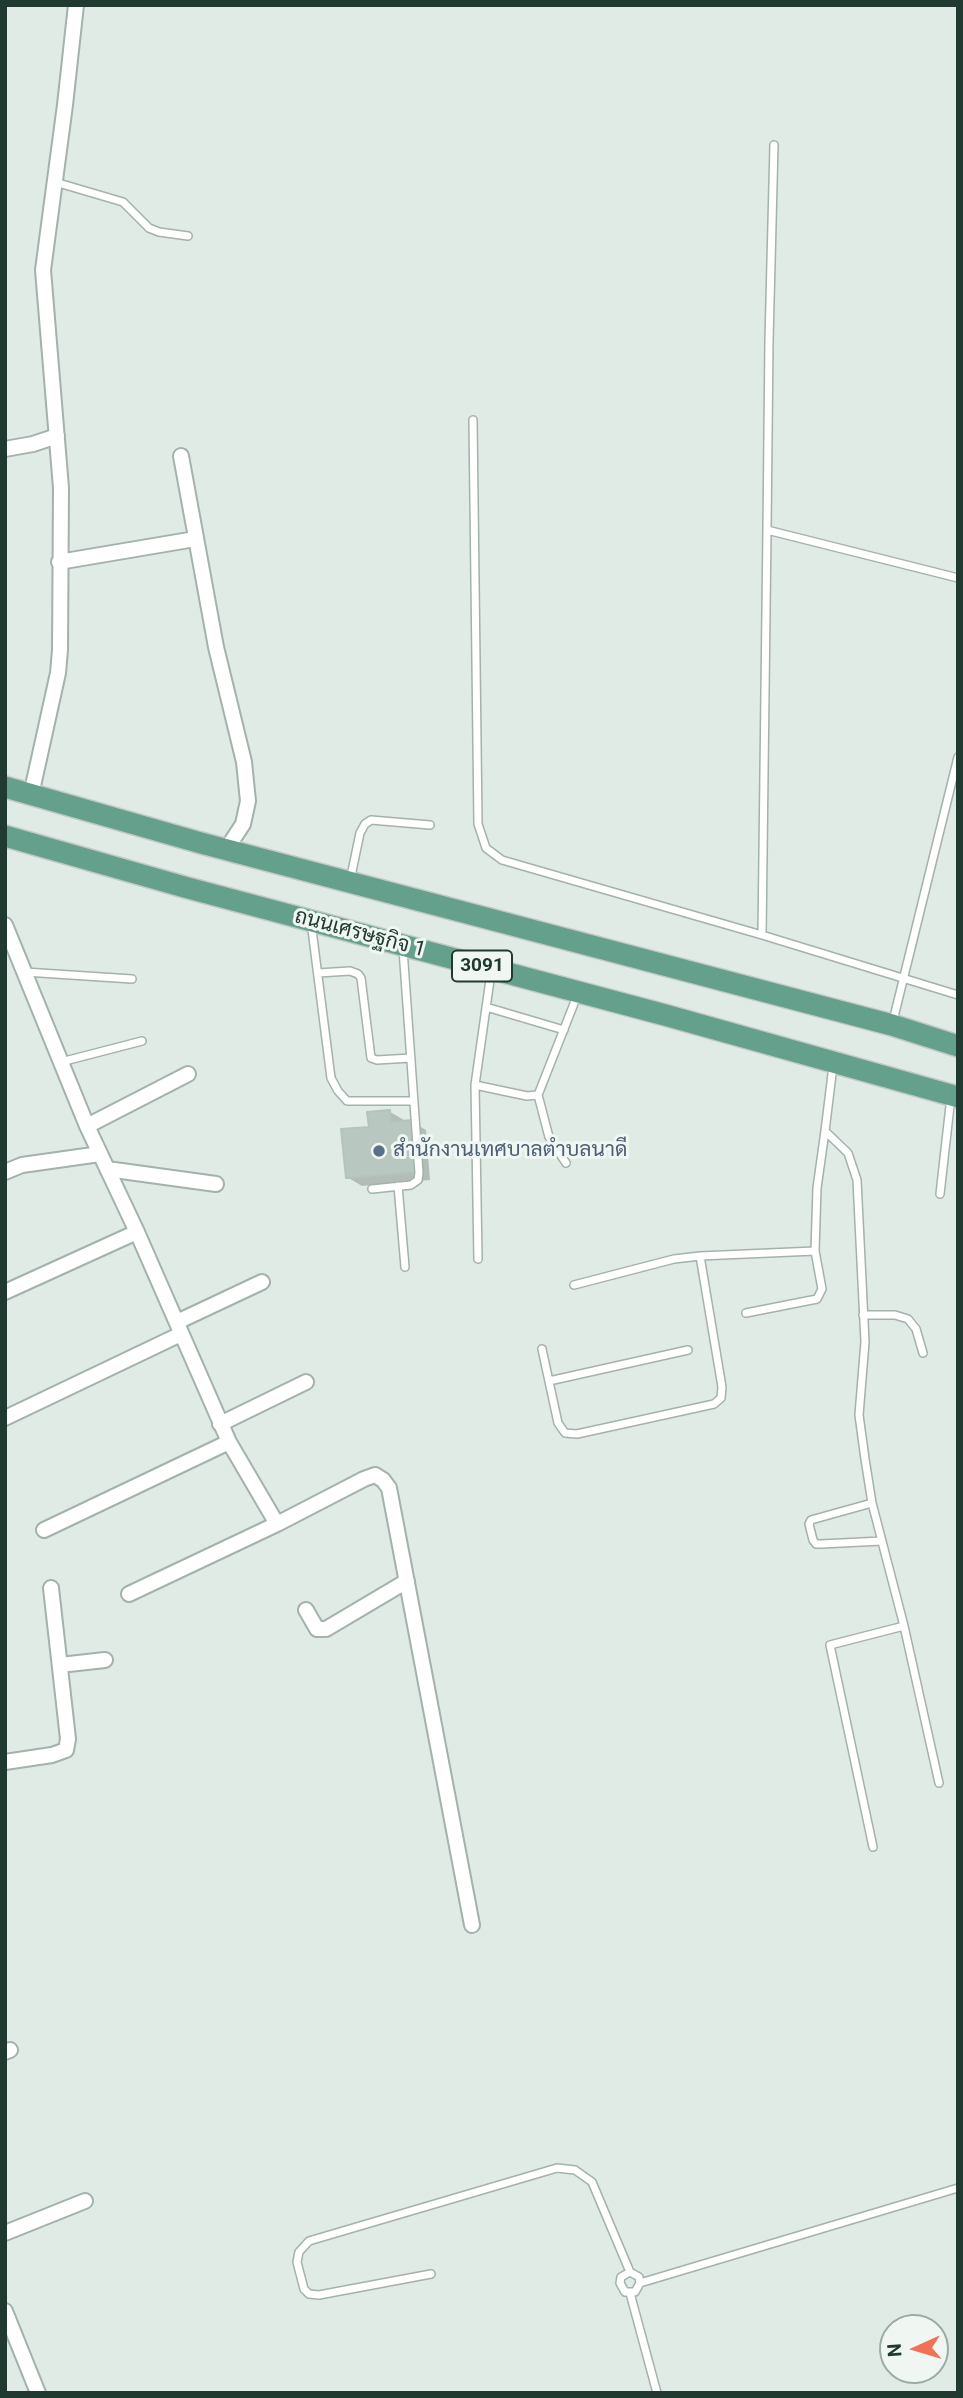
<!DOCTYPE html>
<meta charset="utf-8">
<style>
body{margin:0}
#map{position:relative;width:963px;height:2398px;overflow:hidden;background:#e0ebe5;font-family:Roboto,sans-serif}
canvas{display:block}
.frame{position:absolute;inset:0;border:7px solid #213a31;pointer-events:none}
.north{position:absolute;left:879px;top:2314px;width:70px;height:70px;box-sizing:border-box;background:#f0f7f3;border:2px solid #9daba5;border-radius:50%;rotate:266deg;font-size:19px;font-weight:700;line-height:28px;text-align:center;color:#213a31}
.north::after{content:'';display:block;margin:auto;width:24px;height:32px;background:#f17157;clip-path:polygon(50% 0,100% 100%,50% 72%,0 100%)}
</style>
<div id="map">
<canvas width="963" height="2398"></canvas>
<div class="frame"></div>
<div class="north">N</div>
</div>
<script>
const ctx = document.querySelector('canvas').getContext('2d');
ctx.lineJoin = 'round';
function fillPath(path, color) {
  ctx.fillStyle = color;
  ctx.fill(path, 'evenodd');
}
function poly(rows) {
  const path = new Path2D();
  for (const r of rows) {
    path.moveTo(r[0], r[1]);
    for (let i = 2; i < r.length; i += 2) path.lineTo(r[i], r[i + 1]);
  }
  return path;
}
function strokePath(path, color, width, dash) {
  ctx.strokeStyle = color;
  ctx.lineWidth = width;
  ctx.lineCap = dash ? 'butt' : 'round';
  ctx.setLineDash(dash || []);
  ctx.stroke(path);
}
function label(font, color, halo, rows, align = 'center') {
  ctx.font = font + ' Roboto,Sarabun,sans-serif';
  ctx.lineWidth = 6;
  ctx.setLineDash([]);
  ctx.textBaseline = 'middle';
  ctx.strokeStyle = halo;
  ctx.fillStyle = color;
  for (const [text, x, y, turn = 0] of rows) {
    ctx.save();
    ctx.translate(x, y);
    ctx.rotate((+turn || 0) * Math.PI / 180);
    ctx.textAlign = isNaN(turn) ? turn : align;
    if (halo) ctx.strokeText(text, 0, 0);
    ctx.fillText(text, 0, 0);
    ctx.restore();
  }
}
fillPath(poly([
 [390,1112,404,1120,404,1122,412,1122,426,1130,430,1180,362,1186,347,1177,371,1128]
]), '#0003');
const building = poly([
 [390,1110,391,1122,412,1120,417,1172,346,1178,341,1129,369,1127,367,1112,390,1110]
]);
fillPath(building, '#b8c8c0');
strokePath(building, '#b2c4bb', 2);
const service = poly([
 [55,182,123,202,149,228,159,232,188,236],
 [473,420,478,824,486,848,502,860,762,935,958,995],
 [767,530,769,340,774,145],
 [350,881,360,833,365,824,371,820,430,825],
 [311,922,331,1078,338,1091,347,1101,413,1101],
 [762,935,767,530,958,578],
 [25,972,132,979],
 [318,973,350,971,358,974,361,978,371,1058,377,1060,411,1058],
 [491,973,475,1085,527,1096,538,1095],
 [486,1007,564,1030],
 [893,1021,958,757],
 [61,1062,142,1041],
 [833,1066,825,1131,848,1153,857,1180,865,1342,859,1415,865,1459,872,1503,904,1626,939,1783],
 [475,1085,478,1259],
 [566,1163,549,1137,538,1095,577,996],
 [398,1186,405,1267],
 [372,1189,411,1185,418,1180,419,1173,403,949],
 [940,1194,951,1097],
 [574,1285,674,1259,700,1256],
 [746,1313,817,1299,822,1289,815,1251],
 [863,1315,895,1315,908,1319,916,1329,923,1353],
 [542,1349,558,1423,565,1433,577,1434,714,1404,721,1398,722,1387,700,1256,815,1251,817,1188,825,1131],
 [549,1381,688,1350],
 [872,1503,811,1520,809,1524,813,1540,816,1544,821,1544,882,1541],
 [873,1847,830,1645,904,1626],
 [431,2274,319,2295,309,2294,304,2289,297,2262,299,2252,309,2241,557,2168,575,2170,592,2182,630,2272],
 [640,2283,639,2277,630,2272,621,2277,620,2283,625,2292,635,2292,640,2283,958,2188],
 [630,2293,657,2393]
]);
const minor = poly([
 [5,449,33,444,57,436],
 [181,456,216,647,244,762,248,801,243,824,226,850],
 [59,562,195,539],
 [31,795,58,673,60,650,61,488,43,270,65,105,76,5],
 [5,925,87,1126,137,1232,229,1442,277,1524],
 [87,1126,188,1074],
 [107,1169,216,1184],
 [5,1172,22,1165,100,1154],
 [5,1292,137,1232],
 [177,1322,262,1282],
 [5,1418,181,1334],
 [220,1424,306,1382],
 [44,1530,229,1442],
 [129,1594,277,1524,364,1479,375,1475,383,1480,389,1488,472,1925],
 [306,1610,317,1629,326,1629,407,1581],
 [60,1665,105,1660],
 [5,1762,52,1755,66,1750,68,1739,51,1588],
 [5,2052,10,2050],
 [5,2233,85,2201],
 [5,2311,38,2393]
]);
const primary = poly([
 [5,787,201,843,892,1025,958,1046],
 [5,836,188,888,665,1015,958,1097]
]);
strokePath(service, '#a3b2ab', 10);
strokePath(minor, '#a3b2ab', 18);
strokePath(primary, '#c1c8c5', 24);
strokePath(service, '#fff', 7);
strokePath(minor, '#fff', 14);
strokePath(primary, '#64a08c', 21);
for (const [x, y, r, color] of [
 [379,1151,7,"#5c6f8a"]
]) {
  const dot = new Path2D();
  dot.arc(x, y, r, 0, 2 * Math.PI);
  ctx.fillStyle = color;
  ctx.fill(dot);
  strokePath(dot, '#f0f7f3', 2.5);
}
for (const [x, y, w] of [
 [482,966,60]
]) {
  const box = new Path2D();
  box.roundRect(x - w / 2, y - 15.5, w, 31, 5);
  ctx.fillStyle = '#f0f7f3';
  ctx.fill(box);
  strokePath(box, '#213a31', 2);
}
label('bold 19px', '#213a31', null, [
 ["3091",482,966]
]);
label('21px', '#213a31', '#f0f7f3', [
 ["ถนนเศรษฐกิจ 1",360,934,15]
]);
label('21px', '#4e5e75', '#f0f7f3', [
 ["สำนักงานเทศบาลตำบลนาดี",393,1151]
], 'left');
</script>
